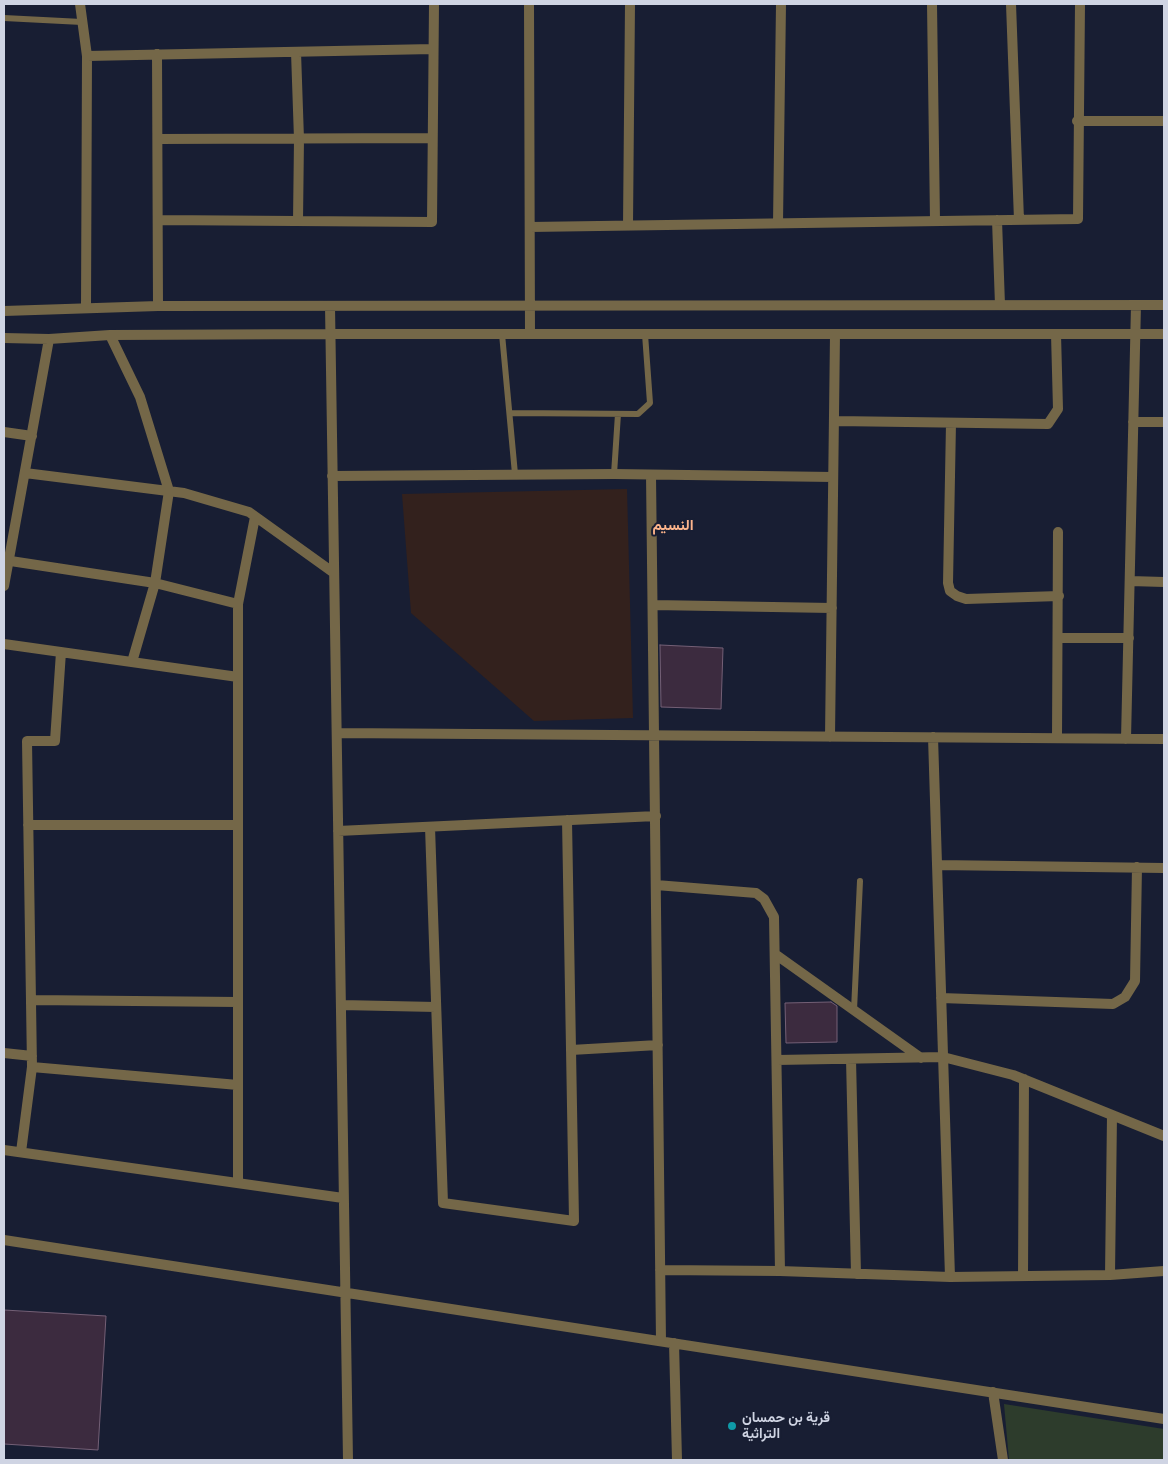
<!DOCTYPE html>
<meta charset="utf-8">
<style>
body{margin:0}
#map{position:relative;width:1168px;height:1464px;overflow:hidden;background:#181e33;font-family:"Fira Sans",sans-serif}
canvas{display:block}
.frame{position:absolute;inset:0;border:5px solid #cfd4e3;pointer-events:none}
</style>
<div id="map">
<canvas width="1168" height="1464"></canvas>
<div class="frame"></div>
</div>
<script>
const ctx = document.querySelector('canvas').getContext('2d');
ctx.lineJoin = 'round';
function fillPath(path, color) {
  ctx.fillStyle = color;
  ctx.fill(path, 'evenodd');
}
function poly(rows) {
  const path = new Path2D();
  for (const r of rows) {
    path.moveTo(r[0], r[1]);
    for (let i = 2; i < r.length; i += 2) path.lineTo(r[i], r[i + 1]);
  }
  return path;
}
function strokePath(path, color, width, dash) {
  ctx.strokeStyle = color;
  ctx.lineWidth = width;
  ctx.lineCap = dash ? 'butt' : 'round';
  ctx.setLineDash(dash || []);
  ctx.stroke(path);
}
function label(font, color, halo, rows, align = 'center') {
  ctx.font = font + ' "Fira Sans",Vazirmatn,sans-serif';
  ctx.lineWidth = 4;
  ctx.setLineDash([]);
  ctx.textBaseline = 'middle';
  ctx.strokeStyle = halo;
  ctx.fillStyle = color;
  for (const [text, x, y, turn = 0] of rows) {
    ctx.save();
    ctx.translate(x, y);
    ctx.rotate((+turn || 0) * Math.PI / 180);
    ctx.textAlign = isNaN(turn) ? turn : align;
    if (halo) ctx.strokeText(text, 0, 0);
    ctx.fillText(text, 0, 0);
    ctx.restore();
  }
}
fillPath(poly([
 [627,489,633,718,534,721,411,613,402,494]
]), '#33211d');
fillPath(poly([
 [1004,1404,1164,1429,1164,1460,1009,1460]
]), '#2d3c2c');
const building = poly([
 [660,645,723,648,721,709,661,707,660,645],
 [831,1002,837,1006,837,1042,786,1043,785,1003,831,1002],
 [4,1310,106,1316,98,1450,4,1444,4,1310]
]);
fillPath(building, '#3c2b3f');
strokePath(building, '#746076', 1);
strokePath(poly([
 [4,18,82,22],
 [502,334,515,474],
 [511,413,638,414,650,403,645,334],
 [614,474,618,414],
 [854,1010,860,881]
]), '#746748', 6);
strokePath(poly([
 [80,4,87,56,86,308],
 [529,4,530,334],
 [932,4,935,221],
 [1011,4,1019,220],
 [296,52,299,139,298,221],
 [157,54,158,306],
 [87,56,433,49],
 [1077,121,1164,121],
 [158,139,432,138],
 [158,220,432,222,434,4],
 [997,220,1000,305],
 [778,223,781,4],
 [628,225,630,4],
 [530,227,1078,219,1080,4],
 [330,306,348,1460],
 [4,311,158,306,1164,305],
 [110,335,140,397,169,491,155,583,132,662],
 [4,338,49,339,110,335,330,334,1164,334],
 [836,421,1048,424,1058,409,1056,334],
 [1133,422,1164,422],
 [951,423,948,583,950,591,957,596,966,599,1059,596],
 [4,432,32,436],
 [25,473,184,493,249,512,334,573],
 [651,475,661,1341],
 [332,476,614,474,833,477],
 [4,560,155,583,238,604],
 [1130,581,1164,582],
 [4,586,49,339],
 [653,605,832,608],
 [1058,638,1129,638],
 [4,644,238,677],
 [337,733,1164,739],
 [830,737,835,334],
 [933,737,950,1277],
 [1057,738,1058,532],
 [1126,739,1136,305],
 [28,825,238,825],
 [430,827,443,1203,574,1221,567,820],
 [338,831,656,816],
 [937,865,1164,868],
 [656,885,756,893,764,899,774,917,780,1271],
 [775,954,921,1058],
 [941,998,1113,1004,1125,997,1135,981,1137,867],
 [31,1000,238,1002],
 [341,1005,436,1007],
 [571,1050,658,1045],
 [4,1053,32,1056],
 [851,1059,856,1274],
 [777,1060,943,1057,1013,1075,1164,1136],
 [32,1067,238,1085],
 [4,1150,343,1198],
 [21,1152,32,1067,27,741,55,741,61,652],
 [238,1182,238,604,255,517],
 [4,1240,1164,1419],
 [660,1270,780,1271,950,1277,1110,1275,1164,1271],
 [1110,1275,1112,1115],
 [1023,1276,1024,1079],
 [674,1343,677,1460],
 [993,1392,1003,1460]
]), '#746748', 10);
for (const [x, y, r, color] of [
 [732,1426,5,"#0f9aa8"]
]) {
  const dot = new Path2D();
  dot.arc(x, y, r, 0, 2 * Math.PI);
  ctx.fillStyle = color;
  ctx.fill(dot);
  strokePath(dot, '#181e33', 2);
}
label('bold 14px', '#cfd4e3', '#181e33', [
 ["قرية بن حمسان",742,1418],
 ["التراثية",742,1434]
], 'left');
label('bold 15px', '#fdb58c', '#181e33', [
 ["النسيم",673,526]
]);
</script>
